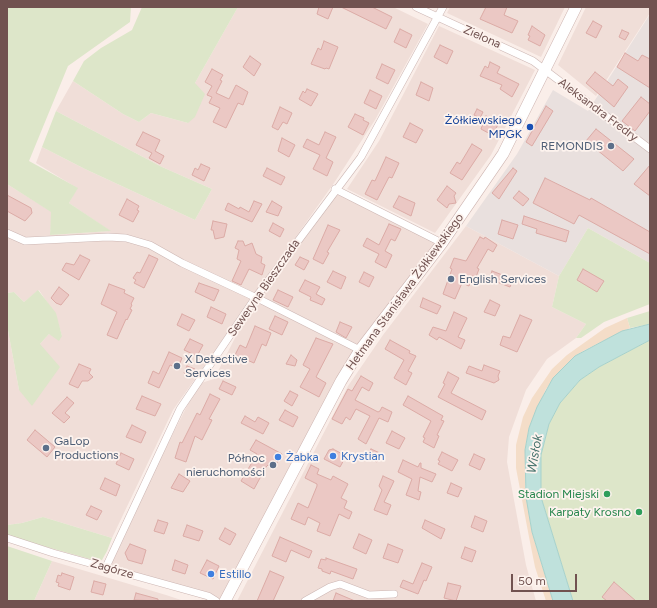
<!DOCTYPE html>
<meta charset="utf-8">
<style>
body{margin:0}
#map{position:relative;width:657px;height:608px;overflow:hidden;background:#faeee9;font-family:Figtree,sans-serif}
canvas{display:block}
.frame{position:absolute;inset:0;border:8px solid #715250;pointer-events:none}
.scale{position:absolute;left:511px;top:574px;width:66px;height:18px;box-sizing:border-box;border:2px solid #715250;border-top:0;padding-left:5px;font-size:12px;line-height:14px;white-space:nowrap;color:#715250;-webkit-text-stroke:3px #fdf3ee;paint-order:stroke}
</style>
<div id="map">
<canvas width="657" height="608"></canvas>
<div class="frame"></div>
<div class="scale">50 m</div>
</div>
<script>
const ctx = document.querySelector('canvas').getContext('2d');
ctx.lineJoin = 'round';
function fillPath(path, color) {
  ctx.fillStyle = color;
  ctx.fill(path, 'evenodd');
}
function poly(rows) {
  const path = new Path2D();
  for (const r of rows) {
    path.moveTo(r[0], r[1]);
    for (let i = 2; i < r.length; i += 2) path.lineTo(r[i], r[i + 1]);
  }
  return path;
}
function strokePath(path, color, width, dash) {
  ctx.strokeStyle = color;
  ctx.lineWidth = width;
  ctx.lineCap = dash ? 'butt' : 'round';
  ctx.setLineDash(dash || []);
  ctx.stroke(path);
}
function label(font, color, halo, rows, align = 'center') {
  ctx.font = font + ' Figtree,sans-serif';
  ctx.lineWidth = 3.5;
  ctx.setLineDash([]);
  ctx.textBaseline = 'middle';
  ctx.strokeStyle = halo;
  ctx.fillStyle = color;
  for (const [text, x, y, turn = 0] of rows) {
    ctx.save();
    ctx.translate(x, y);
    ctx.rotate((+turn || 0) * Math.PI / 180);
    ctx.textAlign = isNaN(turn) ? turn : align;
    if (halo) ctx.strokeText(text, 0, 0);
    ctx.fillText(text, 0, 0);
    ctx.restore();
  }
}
fillPath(poly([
 [238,7,393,7,428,24,375,120,334,183,173,410,112,538,43,517,22,523,7,525,7,325,19,390,40,344,49,334,62,336,56,316,39,290,24,302,14,292,7,293,7,184,52,212,50,235,110,231,69,203,77,188,36,163,42,147,85,169,195,220,212,189,162,167,56,111,73,81,123,114,139,122,151,113,188,123,195,83],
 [450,7,565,7,541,57,447,13],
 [586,7,650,7,650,13,596,96,558,65],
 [439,26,535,70,491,155,435,233,347,189,379,141],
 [335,189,442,243,360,350,225,601,210,601,106,567,198,384,214,379,256,297],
 [466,226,559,276,552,307,586,324,576,338,547,359,526,390,509,437,507,462,526,565,536,601,237,601,348,386,383,335],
 [52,561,166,595,184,601,34,601]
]), '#f0ded8');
fillPath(poly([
 [650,14,650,263,588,228,559,276,466,226,517,154,553,90,588,111]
]), '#e9e0de');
fillPath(poly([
 [7,7,131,7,130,22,68,66,29,161,78,188,69,203,111,231,50,235,51,212,7,184],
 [142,7,238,7,195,83,205,94,195,117,188,123,151,113,139,122,123,114,73,81,84,61,101,48,132,30],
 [56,111,162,167,212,189,195,220,85,169,42,147],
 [588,228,650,263,650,304,604,322,581,338,576,338,586,324,552,307,559,276],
 [38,290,56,313,62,336,59,341,49,334,40,344,60,367,32,406,19,390,7,325,7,293,14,292,24,302],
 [650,311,650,324,630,328,627,318],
 [650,340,650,601,573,601,541,497,541,455,549,424,560,403,580,380,599,367],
 [43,517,112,538,107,551,102,560,97,561,7,536,7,525,22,523],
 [7,546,52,561,34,601,7,601]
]), '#dde6c9');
fillPath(poly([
 [627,318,630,328,585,350,575,356,560,371,546,389,529,428,525,450,525,486,532,532,553,601,546,601,535,567,529,537,516,468,516,445,523,417,532,398,552,369,567,355,605,328]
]), '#f4ddc8');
const water = poly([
 [650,324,650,340,599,367,580,380,560,403,549,424,541,455,541,497,573,601,553,601,532,532,526,497,525,450,529,428,537,407,553,378,575,356,622,331,650,324]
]);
fillPath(water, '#bfe1dc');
strokePath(water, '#a7d1cb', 1);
const building = poly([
 [319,7,333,7,328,19,317,14,319,7],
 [341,7,372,7,392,17,386,29,341,7],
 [486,7,507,7,504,15,518,21,512,33,480,19,486,7],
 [593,21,602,26,596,38,586,33,593,21],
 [532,26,545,35,540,46,528,40,530,36,528,35,532,26],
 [400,29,412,35,406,48,394,42,400,29],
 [622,30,629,33,625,40,619,37,622,30],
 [324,41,338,47,329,69,326,68,325,69,311,64,318,48,321,50,324,41],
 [440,45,453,51,447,64,434,57,440,45],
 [625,53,638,61,642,55,650,59,650,88,617,67,625,53],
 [250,56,261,64,254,76,243,67,250,56],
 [490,62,500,67,497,73,519,84,512,97,500,89,502,85,480,76,485,66,488,68,490,62],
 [382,64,395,70,388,84,376,78,382,64],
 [212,69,223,75,220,80,222,81,216,93,229,99,236,85,248,92,243,105,238,103,226,128,213,122,220,108,209,103,212,97,207,95,212,86,205,82,212,69],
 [595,72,613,86,618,79,628,87,614,107,586,83,595,72],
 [421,82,433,88,429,101,416,95,421,82],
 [307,89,318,94,311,106,299,99,303,91,305,93,307,89],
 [370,90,382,96,376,109,364,103,370,90],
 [641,97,650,104,650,111,635,131,622,121,641,97],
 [546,106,553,111,532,146,526,142,546,106],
 [280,107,292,113,287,124,283,122,278,130,272,127,280,107],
 [477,109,483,112,480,118,474,115,477,109],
 [355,114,364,118,363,120,369,123,363,135,348,127,355,114],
 [486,116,499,123,492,135,481,129,486,116],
 [410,123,423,130,416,143,403,137,410,123],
 [596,129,634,159,623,171,586,141,596,129],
 [143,132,160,140,155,151,164,156,160,164,149,158,152,153,136,145,143,132],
 [325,132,336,137,326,158,333,162,327,176,313,169,320,155,303,147,307,139,319,145,325,132],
 [282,138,295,145,289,157,278,151,282,138],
 [472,144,482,150,462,180,450,173,457,162,460,164,472,144],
 [386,157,399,163,392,178,389,177,377,200,365,194,372,180,375,181,386,157],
 [201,164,210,168,204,181,192,175,195,168,198,170,201,164],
 [650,165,650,196,634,184,650,165],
 [267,168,285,177,281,185,263,176,267,168],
 [513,168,517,171,499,199,492,193,513,168],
 [545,178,590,200,591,198,650,232,650,254,579,215,574,224,533,203,545,178],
 [447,186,456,193,454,196,456,203,449,204,447,208,437,200,447,186],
 [519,191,529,199,523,206,513,198,519,191],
 [7,195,31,208,32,213,25,221,7,211,7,195],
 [399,196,415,203,411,216,393,207,399,196],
 [127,199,139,206,137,210,139,211,133,222,119,215,127,199],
 [254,201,262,204,252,222,225,210,228,203,239,209,240,207,249,212,254,201],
 [272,201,282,207,278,216,266,212,272,201],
 [524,216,569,231,566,242,536,233,537,229,522,224,524,216],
 [502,220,518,225,513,239,498,234,502,220],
 [213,221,227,224,224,237,215,239,213,230,211,230,213,221],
 [273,223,284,229,280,237,269,231,273,223],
 [389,224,401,229,395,241,391,239,385,251,392,255,386,268,375,262,379,254,363,246,367,238,379,245,389,224],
 [328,225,340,230,327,252,329,253,323,264,313,259,328,225],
 [480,237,484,239,485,237,497,245,493,252,488,249,477,268,479,269,476,277,472,276,469,286,462,283,455,299,443,294,452,269,450,268,454,258,466,261,480,237],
 [238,241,243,241,245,246,252,243,256,254,262,257,261,263,265,265,262,275,249,269,241,285,232,281,241,261,237,259,239,250,235,248,238,241],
 [80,255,90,260,79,280,62,270,66,263,74,265,80,255],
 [149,255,158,259,144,288,134,283,136,280,133,278,137,272,140,273,149,255],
 [300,257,309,261,304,270,295,265,300,257],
 [583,269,604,281,597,292,577,280,583,269],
 [333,271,346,277,341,289,327,282,333,271],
 [492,271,513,279,510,287,489,279,492,271],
 [364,272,374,277,369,287,359,282,364,272],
 [305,280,320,287,316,294,325,299,322,305,310,300,311,297,299,291,305,280],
 [199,283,219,290,214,301,195,292,199,283],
 [109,284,125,290,124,293,134,298,131,304,132,305,130,309,132,310,127,320,126,319,117,339,107,335,117,312,101,304,109,284],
 [59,287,69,295,61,305,56,303,51,298,59,287],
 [278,290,293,297,288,307,273,300,278,290],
 [423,298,441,306,437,314,420,307,423,298],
 [490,300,500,305,495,316,484,312,490,300],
 [211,307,226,314,222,324,207,317,211,307],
 [454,312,467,318,458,337,465,340,461,349,439,337,437,340,429,335,433,327,446,331,454,312],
 [182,314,195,320,189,331,177,325,182,314],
 [520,315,532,320,517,352,500,345,503,336,510,338,520,315],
 [275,316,288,322,282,335,269,329,275,316],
 [340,322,352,327,346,338,336,332,340,322],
 [255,326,271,333,266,346,262,344,254,363,235,355,240,345,246,348,255,326],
 [316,338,333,344,316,377,326,383,319,397,300,387,310,369,303,365,316,338],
 [190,339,203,345,197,356,184,350,190,339],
 [390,340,410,351,409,353,416,356,408,371,412,373,406,385,394,378,404,360,385,349,390,340],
 [169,352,182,358,178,368,170,365,159,388,148,383,153,371,159,374,169,352],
 [291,355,297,360,295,366,286,364,291,355],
 [79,364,91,369,89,373,93,377,88,381,82,381,78,388,69,384,79,364],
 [484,365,500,371,498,376,499,380,494,383,466,373,469,366,482,371,484,365],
 [187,366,195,369,191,377,184,373,187,366],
 [448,372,459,378,451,393,486,411,482,420,438,397,445,384,443,383,448,372],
 [361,376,373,383,369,391,362,387,355,400,378,412,380,411,382,407,392,412,388,422,379,418,366,444,358,439,370,416,356,409,350,420,346,417,342,424,332,419,348,389,352,391,361,376],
 [223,381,236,387,232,395,219,389,223,381],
 [290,391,298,395,292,406,284,401,290,391],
 [210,394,220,399,209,419,212,420,202,440,195,436,186,462,175,458,180,442,182,443,197,413,200,415,210,394],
 [142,396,161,404,155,416,136,409,142,396],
 [408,396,443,416,441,420,444,421,437,435,439,436,434,448,423,442,425,438,423,437,431,421,403,405,408,396],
 [67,397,74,403,65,413,70,417,64,423,52,413,67,397],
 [285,410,298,417,293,427,279,420,285,410],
 [245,416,255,422,258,417,269,423,263,434,241,423,245,416],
 [132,425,146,432,141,443,126,437,132,425],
 [35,430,55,447,47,457,27,440,35,430],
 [392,431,405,438,399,449,386,443,392,431],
 [256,440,282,454,274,468,268,465,266,467,254,489,241,481,257,454,250,450,256,440],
 [333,449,346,456,340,467,324,459,329,450,333,449],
 [371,449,382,454,377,462,367,456,371,449],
 [442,452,458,460,452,471,438,464,440,461,438,460,442,452],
 [121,453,134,459,129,470,116,464,121,453],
 [474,454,485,459,480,470,469,465,474,454],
 [403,460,418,467,420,463,421,463,421,468,436,474,432,482,420,477,418,491,421,492,419,500,406,495,412,479,398,472,403,460],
 [311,465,319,469,317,474,331,480,333,476,348,484,341,498,347,501,344,508,352,512,349,519,339,514,330,536,317,531,320,523,308,517,305,525,291,519,298,503,308,508,317,486,317,484,305,478,311,465],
 [179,474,190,481,183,492,171,488,179,474],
 [383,476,394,481,384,502,391,505,387,515,374,510,382,490,379,486,383,476],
 [105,478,120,485,116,496,100,489,105,478],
 [451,483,462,488,458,497,447,493,451,483],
 [91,506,102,511,97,520,86,515,91,506],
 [475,516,487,521,483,532,471,527,475,516],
 [158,520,168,523,164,534,154,531,158,520],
 [425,520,445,529,441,539,422,528,425,520],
 [187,525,203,531,199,541,183,536,187,525],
 [225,528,236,534,230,545,219,539,225,528],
 [359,534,372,540,366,554,353,548,359,534],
 [280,537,312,551,309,558,291,550,286,562,272,556,280,537],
 [130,544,146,550,142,564,128,560,125,553,130,544],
 [388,544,403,550,398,563,383,558,388,544],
 [465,547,476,551,472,562,461,558,465,547],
 [326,558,357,569,353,579,331,571,330,574,322,571,322,569,318,568,321,559,326,560,326,558],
 [175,560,188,565,185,574,172,570,175,560],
 [207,560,219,566,213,579,200,573,207,560],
 [422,563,432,567,426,581,424,580,418,594,400,587,403,580,413,584,422,563],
 [270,571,284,577,273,601,257,601,270,571],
 [62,573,74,577,70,590,58,586,59,583,56,582,58,575,61,576,62,573],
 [94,581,106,584,103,595,91,592,94,581],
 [614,582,636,601,607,601,602,597,614,582],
 [448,583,461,586,456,601,444,598,448,583],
 [136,593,158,599,158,601,134,600,136,593],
 [336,593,355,601,333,601,336,593]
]);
fillPath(building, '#ebc8c4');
strokePath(building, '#dcaba6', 1);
const street = poly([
 [416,7,533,61,650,149],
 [335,189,442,243],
 [7,233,25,241,108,237,126,238,150,245,182,263,261,300,360,350],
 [7,538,53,553,208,596,216,601],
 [106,567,180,409,256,297,361,157,443,7],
 [305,601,330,587,340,584,369,595,394,594]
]);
const secondary = poly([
 [225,601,341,381,360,350,442,243,503,154,576,7]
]);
strokePath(street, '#ccb6b3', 8);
strokePath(secondary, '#ceb5b1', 12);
strokePath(street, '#fff', 7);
strokePath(secondary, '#fff', 11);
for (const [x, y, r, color] of [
 [530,127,4,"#1a4fb4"],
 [611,146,4,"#5c6f8a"],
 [451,279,4,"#5c6f8a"],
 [177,366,4,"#5c6f8a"],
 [46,448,4,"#5c6f8a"],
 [333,456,4,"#3f7fe0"],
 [278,457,4,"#3f7fe0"],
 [273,465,4,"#5c6f8a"],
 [607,494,4,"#2e9e5b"],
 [639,512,4,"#2e9e5b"],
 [211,574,4,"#3f7fe0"]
]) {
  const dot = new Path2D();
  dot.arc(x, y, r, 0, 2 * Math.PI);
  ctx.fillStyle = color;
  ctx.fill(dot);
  strokePath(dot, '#fdf3ee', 1.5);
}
label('12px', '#715250', '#fdf3ee', [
 ["Zielona",482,37,24],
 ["Aleksandra Fredry",598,110,37],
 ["Seweryna Bieszczada",264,288,-55],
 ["Hetmana Stanisława Żółkiewskiego",405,292,-54],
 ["Zagórze",112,569,16]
]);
label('12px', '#164399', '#fdf3ee', [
 ["Żółkiewskiego",522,120],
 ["MPGK",522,134]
], 'right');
label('12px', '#4e5e75', '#fdf3ee', [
 ["REMONDIS",603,146,"right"],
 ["English Services",459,279],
 ["X Detective",185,359],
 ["Services",185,373],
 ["GaLop",54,441],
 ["Productions",54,455],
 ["Północ",265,458,"right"],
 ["nieruchomości",265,472,"right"]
], 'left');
label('12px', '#366cbe', '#fdf3ee', [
 ["Krystian",341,456],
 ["Żabka",286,457],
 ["Estillo",219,574]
], 'left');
label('12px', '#27864d', '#fdf3ee', [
 ["Stadion Miejski",599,494],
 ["Karpaty Krosno",631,512]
], 'right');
label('italic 13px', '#46736d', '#fdf3ee', [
 ["Wisłok",535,454,-80]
]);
</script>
